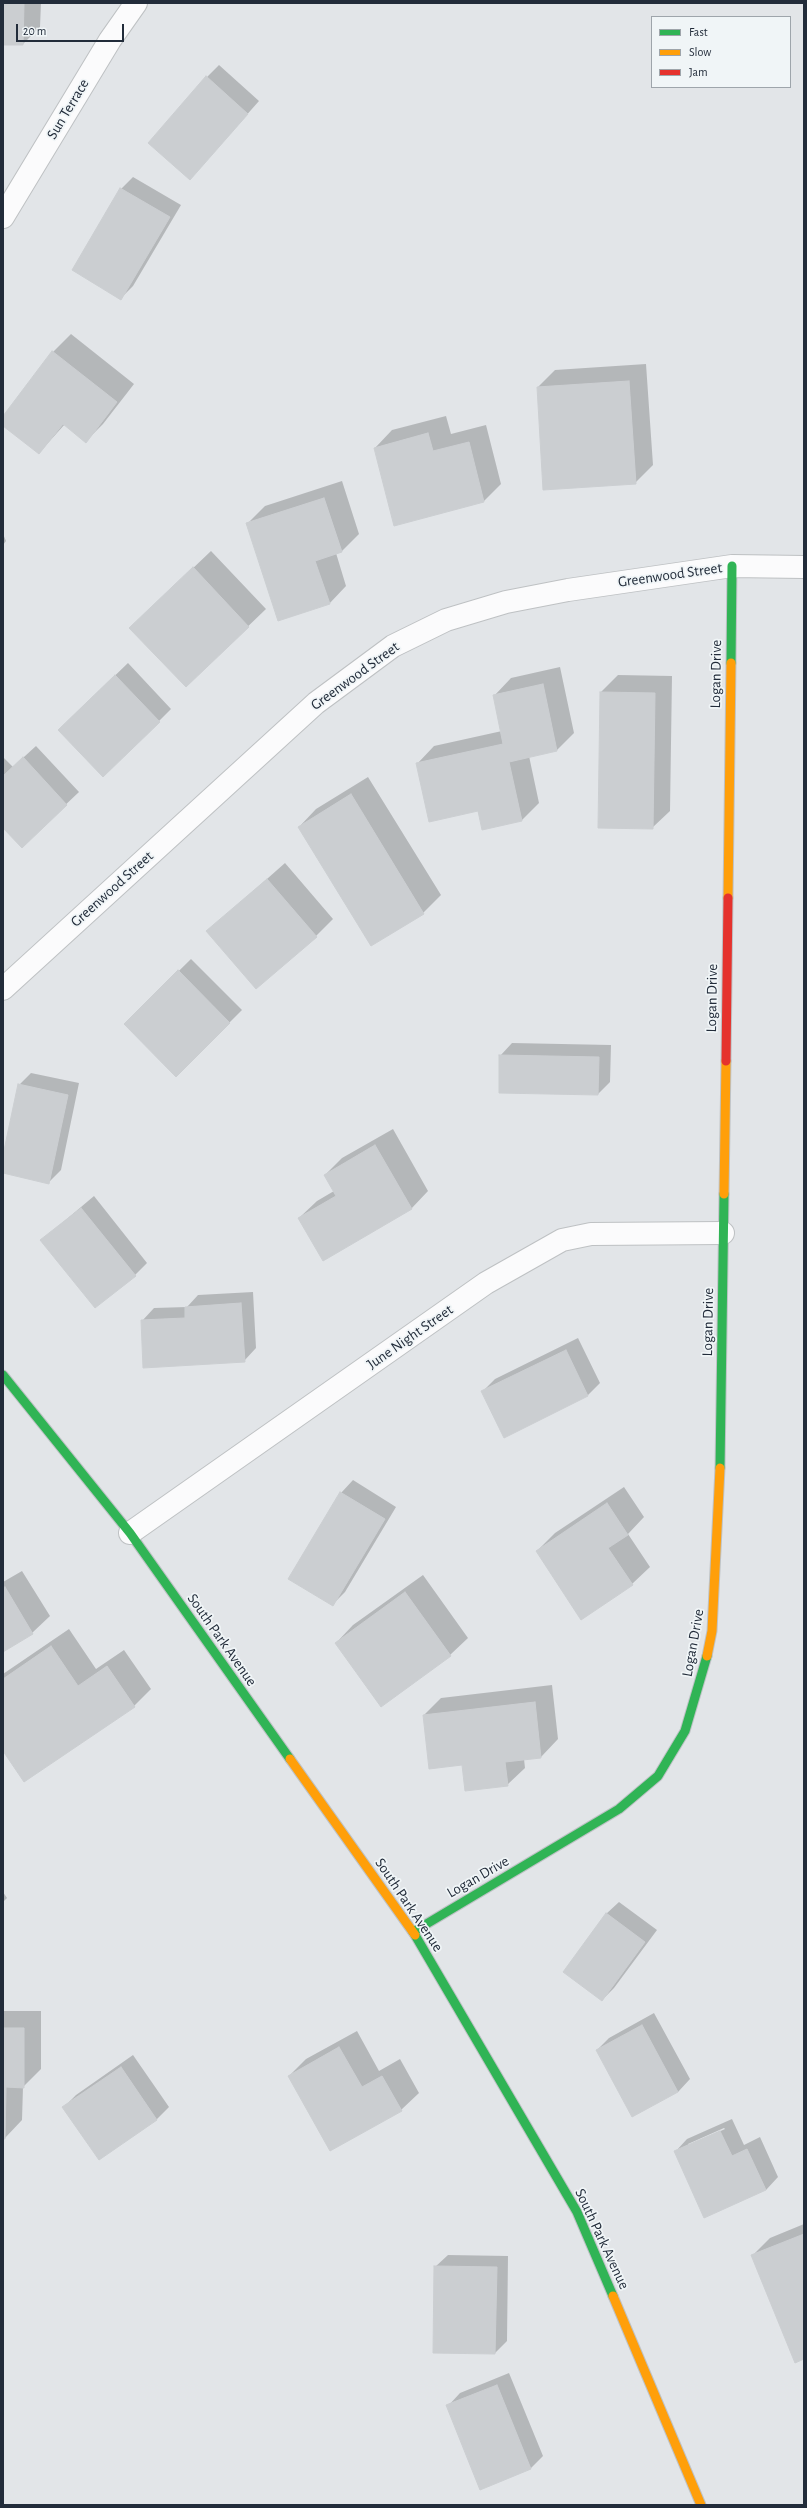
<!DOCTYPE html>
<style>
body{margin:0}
#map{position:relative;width:807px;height:2508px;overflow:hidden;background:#e2e5e8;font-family:"Alegreya Sans",sans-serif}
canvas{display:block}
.frame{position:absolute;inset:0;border:4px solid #222c3a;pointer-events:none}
.legend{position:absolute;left:651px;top:16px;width:140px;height:72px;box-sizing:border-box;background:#f0f5f7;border:1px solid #9ea5ab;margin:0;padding:5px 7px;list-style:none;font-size:12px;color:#222c3a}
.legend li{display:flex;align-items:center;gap:8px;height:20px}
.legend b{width:20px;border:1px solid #9ea5ab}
.scale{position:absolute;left:16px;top:24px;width:108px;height:18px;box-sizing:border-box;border:2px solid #222c3a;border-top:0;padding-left:5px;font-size:12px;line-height:14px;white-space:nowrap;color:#222c3a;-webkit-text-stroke:3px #f0f5f7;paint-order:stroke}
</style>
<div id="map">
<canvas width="807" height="2508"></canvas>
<div class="frame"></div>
<ul class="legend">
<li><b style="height:5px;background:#30b455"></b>Fast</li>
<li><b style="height:5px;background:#ff9f0a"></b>Slow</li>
<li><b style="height:5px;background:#e5322d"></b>Jam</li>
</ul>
<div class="scale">20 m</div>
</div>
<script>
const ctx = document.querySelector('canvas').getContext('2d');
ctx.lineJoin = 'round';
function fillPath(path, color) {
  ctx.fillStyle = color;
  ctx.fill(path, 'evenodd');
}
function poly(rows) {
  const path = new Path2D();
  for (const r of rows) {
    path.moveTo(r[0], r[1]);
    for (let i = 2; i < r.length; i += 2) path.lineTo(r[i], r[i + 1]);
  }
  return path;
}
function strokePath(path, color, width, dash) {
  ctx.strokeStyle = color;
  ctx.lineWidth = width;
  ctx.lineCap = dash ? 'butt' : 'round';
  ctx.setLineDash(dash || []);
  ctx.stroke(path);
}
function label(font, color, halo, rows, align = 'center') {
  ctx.font = font + ' "Alegreya Sans",sans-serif';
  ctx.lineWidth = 3.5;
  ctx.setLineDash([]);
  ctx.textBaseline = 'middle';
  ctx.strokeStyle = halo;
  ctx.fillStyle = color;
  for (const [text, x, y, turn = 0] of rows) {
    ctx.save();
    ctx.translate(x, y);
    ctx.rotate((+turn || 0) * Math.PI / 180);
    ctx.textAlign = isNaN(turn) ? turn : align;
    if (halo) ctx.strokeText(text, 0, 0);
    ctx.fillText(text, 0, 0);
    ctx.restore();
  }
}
fillPath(poly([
 [3,3,41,3,40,27,23,44,3,44],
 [219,65,259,101,190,179,207,77],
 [133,177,181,205,133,286,121,298,121,189],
 [71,334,134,384,103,424,86,441,65,424,39,453,3,425,3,418,53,352],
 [646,364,653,465,635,483,538,387,555,370],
 [446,416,451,434,486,425,501,484,484,501,395,525,375,448,392,430],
 [342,481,359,534,341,552,336,553,346,586,329,604,247,524,265,506],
 [3,534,6,541,3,545],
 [211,551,266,609,186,686,148,611],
 [128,663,171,709,159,721,72,717],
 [560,667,574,733,557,750,529,756,539,803,522,820,483,829,478,810,417,764,434,746,502,731,494,696,511,678],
 [618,675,672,676,670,811,652,828,601,692],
 [36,746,79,792,22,846,3,826,3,757,13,767],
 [368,777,441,895,423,913,371,945,299,827,316,809],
 [285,863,333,919,316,936,207,932],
 [191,959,242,1010,176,1076,125,1024],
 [512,1043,611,1045,610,1082,598,1094,500,1056],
 [31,1073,79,1083,61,1170,49,1182,3,1172,3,1160,19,1085],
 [393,1129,428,1191,411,1209,299,1218,317,1201,334,1191,325,1175,342,1158],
 [94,1196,147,1263,135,1275,42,1240],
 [253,1292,256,1348,244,1361,142,1321,154,1308,187,1307,198,1295],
 [578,1338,600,1383,588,1395,504,1436,483,1391,495,1379],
 [353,1480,396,1507,345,1592,333,1604,341,1493],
 [624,1487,644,1517,628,1534,650,1567,632,1584,537,1551,555,1533],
 [22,1571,50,1616,32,1633,3,1651,3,1582],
 [423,1575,468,1638,450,1655,381,1705,336,1643,353,1625],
 [69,1629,96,1669,124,1650,151,1689,134,1706,3,1749,3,1674],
 [552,1685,558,1739,541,1757,524,1759,525,1768,507,1785,463,1764,424,1715,441,1698],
 [3,1892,7,1898,3,1902],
 [619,1902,657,1930,614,1988,602,2000,606,1914],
 [3,2011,41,2011,41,2069,23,2087,22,2120,5,2138],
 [654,2013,690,2079,678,2092,597,2050,609,2038],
 [357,2031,379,2071,400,2059,419,2093,401,2110,289,2076,306,2059],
 [133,2055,169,2107,157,2119,99,2159,64,2107,76,2095],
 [732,2119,744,2145,760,2137,778,2177,766,2190,675,2152,687,2139],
 [724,2128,725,2129,688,2146,688,2144],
 [804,2224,804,2358,753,2255,770,2238],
 [448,2255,508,2256,507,2341,495,2353,435,2267],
 [509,2373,543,2456,531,2468,481,2488,448,2406,460,2393]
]), '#0003');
const building = poly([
 [3,3,24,3,23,45,3,45,3,3],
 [206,76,248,114,190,180,148,143,206,76],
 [120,188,170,217,121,300,72,270,120,188],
 [52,351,117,402,86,443,63,424,39,454,3,426,3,416,52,351],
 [629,381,636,484,543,490,537,387,629,381],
 [428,433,433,451,469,442,484,502,394,526,374,448,428,433],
 [324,498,342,552,315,561,330,604,278,621,246,523,324,498],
 [193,567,249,627,186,687,129,628,193,567],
 [115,675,160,722,103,777,58,730,115,675],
 [543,684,557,751,509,762,522,821,482,830,478,811,429,822,416,763,503,744,493,695,543,684],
 [600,692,655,693,653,829,598,828,600,692],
 [23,757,67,805,22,848,3,828,3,776,23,757],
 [351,794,424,914,371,946,298,827,351,794],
 [267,879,317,937,256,989,206,931,267,879],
 [178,970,230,1023,176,1077,124,1024,178,970],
 [499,1055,599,1057,598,1095,499,1093,499,1055],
 [18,1084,68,1095,49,1184,3,1173,3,1155,18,1084],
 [375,1145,412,1209,323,1261,298,1218,336,1196,324,1175,375,1145],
 [81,1208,136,1276,95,1308,40,1240,81,1208],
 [241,1303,245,1362,143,1368,141,1320,185,1318,185,1307,241,1303],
 [566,1350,588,1396,504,1438,481,1391,566,1350],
 [340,1492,385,1519,333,1606,288,1579,340,1492],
 [607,1503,628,1535,608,1548,633,1585,581,1620,536,1551,607,1503],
 [5,1587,33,1634,3,1652,3,1588,5,1587],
 [405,1592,451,1656,381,1707,335,1643,405,1592],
 [51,1646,78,1686,107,1666,135,1707,24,1782,3,1751,3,1679,51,1646],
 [535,1702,541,1758,505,1762,508,1786,465,1791,462,1765,429,1769,423,1715,535,1702],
 [606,1913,645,1942,602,2001,563,1972,606,1913],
 [642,2025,678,2092,632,2117,596,2050,642,2025],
 [3,2028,24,2028,24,2088,6,2087,5,2139,3,2139,3,2028],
 [339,2047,362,2087,382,2076,402,2111,330,2151,288,2076,339,2047],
 [121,2067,157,2120,99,2160,62,2107,121,2067],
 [720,2131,732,2156,747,2149,766,2190,704,2218,674,2151,720,2131],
 [804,2234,804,2359,795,2363,751,2255,804,2234],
 [434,2266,497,2267,495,2354,433,2353,434,2266],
 [497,2385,531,2469,480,2490,446,2405,497,2385]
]);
fillPath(building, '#cbced1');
strokePath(building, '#cbced1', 1);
const street = poly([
 [3,217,110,40,136,3],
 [3,989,316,703,393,646,446,620,506,602,568,590,732,566,804,567],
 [130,1533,486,1283,562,1240,591,1234,723,1233]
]);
const fast = poly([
 [731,663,732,566],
 [3,1375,130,1533,290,1759],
 [720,1468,724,1194],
 [413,1932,619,1809,658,1776,685,1731,707,1656],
 [415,1935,577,2212,613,2296]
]);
const slow = poly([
 [728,898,731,663],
 [724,1194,726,1061],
 [707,1656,712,1631,720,1468],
 [290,1759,415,1935],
 [613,2296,701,2505]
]);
const jam = poly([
 [726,1061,728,898]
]);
strokePath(street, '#bec1c3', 24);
strokePath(fast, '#bec2c5', 11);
strokePath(slow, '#bec2c5', 11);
strokePath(jam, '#bec2c5', 11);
strokePath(street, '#fbfbfc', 22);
strokePath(fast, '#30b455', 9);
strokePath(slow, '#ff9f0a', 9);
strokePath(jam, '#e5322d', 9);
label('15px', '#222c3a', '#f0f5f7', [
 ["Sun Terrace",68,109,-59],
 ["Greenwood Street",670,575,-8],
 ["Logan Drive",716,674,-89],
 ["Greenwood Street",355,676,-36],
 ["Greenwood Street",112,889,-42],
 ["Logan Drive",712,998,-89],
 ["Logan Drive",708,1322,-89],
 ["June Night Street",410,1337,-35],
 ["South Park Avenue",222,1640,55],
 ["Logan Drive",693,1643,-80],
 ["Logan Drive",478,1877,-30],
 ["South Park Avenue",409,1905,56],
 ["South Park Avenue",602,2239,65]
]);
</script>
